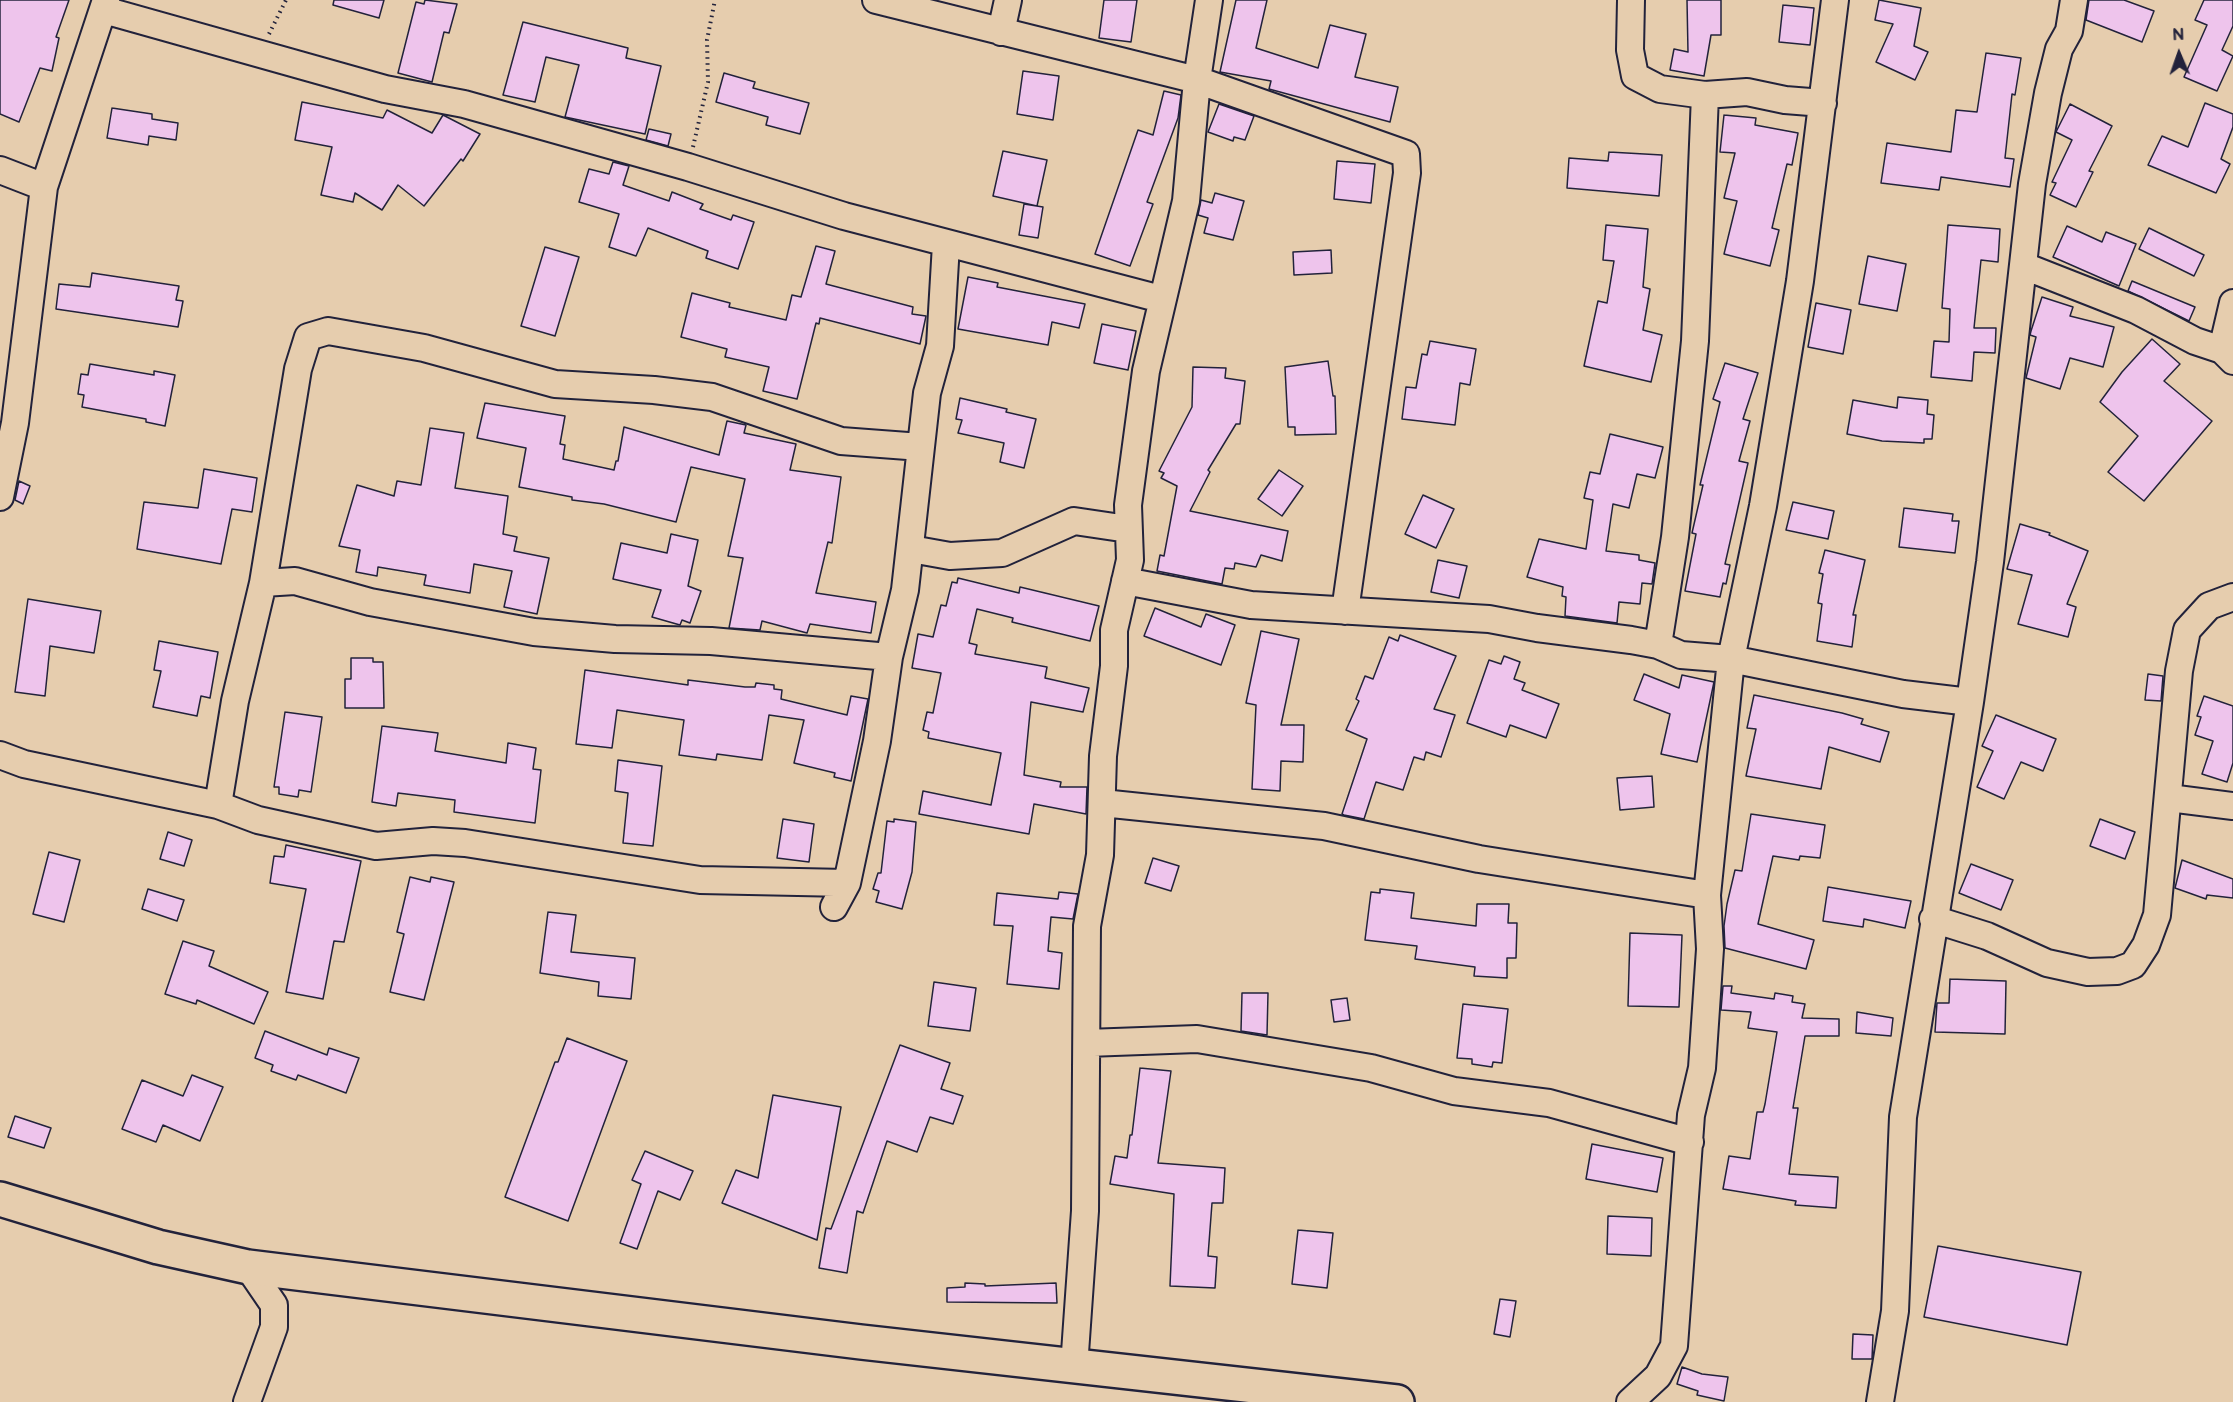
<!DOCTYPE html>
<style>
body{margin:0}
#map{position:relative;width:2233px;height:1402px;overflow:hidden;background:#e6cdae;font-family:"Balsamiq Sans",sans-serif}
canvas{display:block}
.north{position:absolute;left:2149px;top:24px;width:60px;height:60px;-webkit-text-stroke:4px #e6cdae;paint-order:stroke;rotate:358deg;font-size:16px;font-weight:700;line-height:24px;text-align:center;color:#22223b}
.north::after{content:'';display:block;margin:auto;width:21px;height:27px;background:#22223b;clip-path:polygon(50% 0,100% 100%,50% 72%,0 100%)}
</style>
<div id="map">
<canvas width="2233" height="1402"></canvas>
<div class="north">N</div>
</div>
<script>
const ctx = document.querySelector('canvas').getContext('2d');
ctx.lineJoin = 'round';
function fillPath(path, color) {
  ctx.fillStyle = color;
  ctx.fill(path, 'evenodd');
}
function poly(rows) {
  const path = new Path2D();
  for (const r of rows) {
    path.moveTo(r[0], r[1]);
    for (let i = 2; i < r.length; i += 2) path.lineTo(r[i], r[i + 1]);
  }
  return path;
}
function strokePath(path, color, width, dash) {
  ctx.strokeStyle = color;
  ctx.lineWidth = width;
  ctx.lineCap = dash ? 'butt' : 'round';
  ctx.setLineDash(dash || []);
  ctx.stroke(path);
}
const building = poly([
 [0,0,69,0,56,37,59,38,52,71,40,68,19,122,0,114,0,0],
 [334,0,384,0,379,18,333,5,334,0],
 [425,0,457,4,449,33,444,32,432,82,398,73,416,2,424,4,425,0],
 [1104,0,1137,0,1131,42,1099,38,1104,0],
 [1236,0,1267,0,1256,48,1318,68,1330,25,1366,34,1355,77,1398,87,1390,122,1269,89,1271,81,1220,72,1236,0],
 [1687,0,1721,0,1721,35,1711,35,1704,76,1670,70,1674,49,1688,52,1687,0],
 [1879,0,1921,8,1914,46,1928,52,1915,80,1876,62,1893,24,1875,20,1879,0],
 [2089,0,2124,0,2154,11,2142,42,2086,20,2089,0],
 [2204,0,2233,0,2233,26,2222,50,2233,56,2217,91,2184,77,2207,25,2195,20,2204,0],
 [1783,5,1814,8,1810,45,1779,42,1783,5],
 [523,22,628,48,626,58,661,66,645,134,565,117,579,65,546,57,535,102,503,95,523,22],
 [1986,53,2021,58,2015,95,2012,94,2005,158,2014,159,2010,187,1941,177,1939,190,1881,183,1887,143,1951,152,1956,110,1977,112,1986,53],
 [1023,71,1059,76,1053,120,1017,114,1023,71],
 [724,73,755,82,753,88,809,103,800,134,766,125,768,117,716,102,724,73],
 [1164,91,1181,95,1178,118,1147,202,1153,204,1130,266,1095,254,1138,130,1153,135,1164,91],
 [302,102,383,118,387,110,432,133,443,115,480,134,463,161,461,159,424,206,398,185,382,210,355,193,353,202,321,195,332,147,295,140,302,102],
 [2205,103,2233,114,2233,127,2221,159,2230,164,2216,193,2148,165,2162,136,2188,147,2205,103],
 [1219,104,1254,116,1245,140,1234,137,1233,141,1208,132,1219,104],
 [2070,104,2112,126,2089,171,2093,172,2076,207,2050,195,2056,183,2052,182,2072,140,2056,132,2070,104],
 [112,108,152,114,152,119,178,123,176,140,149,136,148,145,107,138,112,108],
 [1724,115,1756,118,1755,125,1798,133,1792,165,1787,164,1772,228,1779,230,1770,266,1724,254,1737,201,1724,198,1735,153,1720,152,1724,115],
 [649,129,671,134,668,146,646,140,649,129],
 [1003,151,1047,160,1037,206,993,196,1003,151],
 [1609,152,1662,155,1659,196,1567,188,1569,158,1608,161,1609,152],
 [1337,161,1375,164,1371,203,1334,199,1337,161],
 [613,162,629,166,623,185,669,201,672,192,703,204,700,209,731,220,733,215,754,222,738,269,706,258,708,251,648,228,636,256,609,247,619,214,579,202,589,169,609,174,613,162],
 [1215,193,1244,201,1233,240,1204,233,1208,218,1198,215,1201,200,1212,203,1215,193],
 [1024,204,1043,207,1038,238,1019,235,1024,204],
 [1606,225,1648,229,1643,287,1650,289,1643,330,1662,335,1651,382,1584,366,1598,301,1607,303,1614,261,1603,260,1606,225],
 [1948,225,2000,229,1998,262,1981,260,1974,328,1996,328,1995,353,1974,352,1972,381,1931,377,1934,341,1949,342,1950,309,1942,308,1948,225],
 [2067,226,2102,242,2106,232,2136,244,2119,286,2053,257,2067,226],
 [2149,228,2204,255,2194,276,2139,249,2149,228],
 [816,246,835,251,826,284,913,307,912,314,926,316,920,344,820,318,819,324,816,323,797,399,763,391,769,367,725,357,727,349,681,337,692,293,730,303,729,307,786,320,792,295,801,297,816,246],
 [545,247,579,257,555,336,521,326,545,247],
 [1331,250,1332,273,1294,275,1293,252,1331,250],
 [1868,256,1906,264,1897,311,1859,304,1868,256],
 [92,273,179,286,176,300,183,301,178,327,56,309,59,284,90,287,92,273],
 [968,277,998,283,997,287,1085,304,1079,328,1052,322,1048,345,958,329,968,277],
 [2132,281,2195,307,2189,321,2128,291,2132,281],
 [2042,297,2073,307,2070,316,2114,327,2103,367,2070,358,2060,389,2026,378,2036,337,2030,335,2031,331,2042,297],
 [1816,303,1851,310,1843,354,1808,347,1816,303],
 [1102,324,1136,331,1128,370,1094,363,1102,324],
 [2152,339,2180,364,2164,381,2212,421,2144,501,2108,472,2138,436,2100,402,2122,372,2152,339],
 [1430,341,1476,349,1470,385,1460,383,1455,425,1402,419,1406,387,1416,388,1422,354,1427,355,1430,341],
 [1328,361,1333,396,1335,396,1336,434,1295,435,1295,427,1288,427,1285,367,1328,361],
 [1725,363,1758,373,1743,419,1750,421,1739,461,1748,463,1725,564,1730,565,1726,584,1723,583,1720,597,1685,591,1696,534,1692,533,1703,485,1700,485,1720,402,1713,399,1725,363],
 [90,364,154,375,154,371,175,375,165,426,146,422,146,419,82,407,84,395,78,394,81,374,88,375,90,364],
 [1193,367,1226,368,1225,378,1245,381,1240,424,1236,424,1208,470,1210,472,1190,511,1288,531,1282,561,1261,555,1256,567,1235,563,1234,569,1225,568,1222,584,1157,571,1160,555,1164,556,1177,486,1161,478,1164,473,1159,471,1192,407,1193,367],
 [1898,397,1928,400,1927,414,1934,415,1932,439,1924,439,1924,443,1882,441,1847,434,1853,400,1897,408,1898,397],
 [960,398,1007,409,1006,412,1036,419,1024,468,1000,462,1004,443,958,433,962,420,956,419,960,398],
 [485,403,565,416,560,444,565,445,563,459,614,470,616,461,618,461,624,427,719,455,727,421,746,425,744,433,796,444,790,470,841,477,832,543,828,542,816,593,876,602,871,633,810,624,807,633,762,621,760,630,729,628,743,558,728,556,745,479,691,467,676,522,604,504,572,500,572,497,519,487,526,448,477,438,485,403],
 [430,428,464,433,455,488,508,496,503,534,517,537,514,551,549,558,537,614,504,607,512,571,474,564,470,593,424,585,426,575,378,567,377,576,356,572,360,550,339,546,357,485,394,496,397,481,421,485,430,428],
 [1610,434,1663,447,1655,478,1637,474,1629,508,1613,504,1606,551,1639,555,1639,560,1655,563,1652,584,1642,583,1640,604,1619,602,1617,623,1565,616,1566,597,1562,596,1563,587,1527,577,1539,539,1586,549,1593,500,1584,498,1590,472,1600,474,1610,434],
 [204,469,257,478,252,512,232,509,221,564,137,549,144,502,198,508,204,469],
 [1279,470,1303,486,1282,516,1258,499,1279,470],
 [19,481,30,486,23,504,15,500,19,481],
 [1423,495,1454,509,1436,548,1405,534,1423,495],
 [1793,502,1834,511,1828,539,1786,530,1793,502],
 [1904,508,1953,514,1952,521,1959,521,1955,553,1899,547,1904,508],
 [2020,524,2050,533,2049,535,2088,551,2067,604,2076,607,2068,637,2018,624,2032,575,2007,569,2020,524],
 [671,534,698,540,688,586,701,591,690,623,682,620,680,625,652,617,661,590,613,579,621,543,667,553,671,534],
 [1825,550,1865,560,1853,615,1856,615,1852,647,1817,641,1822,604,1818,603,1823,574,1819,573,1825,550],
 [1438,560,1467,566,1459,598,1431,592,1438,560],
 [958,578,1019,593,1020,587,1099,606,1090,641,1012,622,1013,618,977,609,969,643,977,645,975,654,1047,667,1045,678,1089,688,1083,712,1031,702,1024,775,1061,782,1060,787,1087,787,1086,814,1034,804,1029,834,919,814,923,791,991,805,1001,753,928,738,929,732,923,730,927,712,933,713,941,673,912,668,918,634,933,637,941,605,946,606,952,582,957,583,958,578],
 [28,599,101,611,94,653,50,646,45,696,15,692,28,599],
 [1155,608,1201,627,1206,614,1235,625,1221,665,1144,636,1155,608],
 [1261,631,1299,639,1281,725,1304,725,1303,762,1281,761,1280,791,1252,789,1256,705,1246,703,1261,631],
 [1400,635,1456,656,1434,709,1455,715,1441,757,1426,752,1424,760,1414,757,1403,790,1376,782,1364,819,1344,815,1342,814,1367,739,1346,730,1359,701,1356,699,1365,676,1373,679,1389,637,1398,641,1400,635],
 [159,641,218,652,210,698,201,696,197,716,153,707,161,671,154,670,159,641],
 [1504,656,1520,662,1514,679,1525,683,1522,690,1559,704,1546,738,1510,725,1506,737,1467,723,1489,660,1501,664,1504,656],
 [351,658,373,658,373,662,383,662,384,708,345,708,345,679,351,679,351,658],
 [585,670,688,685,688,680,745,687,755,687,756,683,774,685,774,689,782,690,781,699,847,715,851,696,868,699,851,781,834,777,835,773,794,763,804,720,769,715,762,760,717,754,716,760,679,755,684,720,617,710,612,748,576,744,585,670],
 [1644,674,1679,688,1682,675,1714,682,1697,762,1661,754,1670,714,1634,700,1644,674],
 [2148,674,2163,676,2161,701,2145,700,2148,674],
 [1754,695,1842,713,1863,719,1861,724,1889,732,1880,762,1829,747,1821,789,1746,776,1756,729,1747,728,1754,695],
 [2204,696,2233,706,2233,763,2227,782,2202,774,2213,741,2195,735,2201,717,2197,716,2204,696],
 [285,712,322,717,311,792,299,790,298,797,279,794,279,787,274,787,285,712],
 [1996,715,2056,739,2043,771,2021,762,2004,799,1977,787,1993,751,1982,746,1996,715],
 [382,726,438,733,435,751,506,763,508,743,536,748,533,769,541,770,535,823,454,812,455,800,398,793,396,806,372,802,382,726],
 [618,760,662,766,653,846,623,843,628,793,615,791,618,760],
 [1652,776,1654,807,1620,810,1617,778,1652,776],
 [1751,814,1825,825,1820,858,1800,856,1799,860,1773,856,1758,924,1814,940,1806,969,1725,948,1724,926,1727,904,1735,870,1742,871,1751,814],
 [783,819,814,824,809,862,777,858,783,819],
 [894,819,916,822,912,872,902,909,876,902,879,891,873,889,878,873,881,873,887,821,894,822,894,819],
 [2100,819,2135,832,2125,859,2090,846,2100,819],
 [168,832,192,840,184,866,160,859,168,832],
 [286,845,361,861,344,942,334,941,323,999,286,992,306,889,270,883,274,856,284,857,286,845],
 [49,852,80,860,64,922,33,914,49,852],
 [1153,858,1179,866,1171,891,1145,883,1153,858],
 [2182,860,2233,879,2233,898,2207,895,2206,899,2175,888,2182,860],
 [1971,864,2013,880,2001,910,1959,893,1971,864],
 [410,877,430,882,431,877,454,882,424,1000,390,992,404,934,397,932,410,877],
 [1828,887,1911,901,1905,928,1864,919,1863,927,1823,921,1828,887],
 [148,889,184,900,177,921,142,909,148,889],
 [1380,889,1414,893,1411,918,1476,926,1477,904,1509,904,1508,923,1517,923,1516,958,1507,958,1507,978,1474,976,1475,967,1415,959,1417,946,1365,940,1371,892,1380,893,1380,889],
 [1059,892,1078,894,1073,919,1051,917,1048,951,1062,953,1059,989,1007,984,1013,926,994,925,997,893,1058,899,1059,892],
 [548,912,576,915,571,952,635,958,631,999,598,996,599,982,540,973,548,912],
 [1630,933,1682,935,1679,1007,1628,1006,1630,933],
 [183,941,214,951,209,966,268,992,254,1024,197,1000,196,1004,165,994,183,941],
 [1950,979,2006,981,2005,1034,1935,1032,1937,1003,1949,1003,1950,979],
 [934,982,976,988,970,1031,928,1026,934,982],
 [1723,986,1732,986,1731,993,1774,999,1775,993,1793,996,1792,1002,1805,1004,1802,1018,1839,1019,1839,1036,1805,1036,1793,1108,1798,1108,1789,1174,1838,1177,1836,1208,1795,1205,1796,1201,1723,1189,1729,1156,1750,1159,1757,1112,1763,1112,1765,1104,1777,1032,1748,1028,1751,1012,1721,1010,1723,986],
 [1242,993,1268,993,1267,1035,1241,1031,1242,993],
 [1347,998,1350,1020,1334,1022,1331,1000,1347,998],
 [1463,1004,1508,1009,1502,1063,1493,1062,1492,1067,1472,1064,1472,1059,1457,1058,1463,1004],
 [1857,1012,1893,1018,1891,1036,1856,1033,1857,1012],
 [265,1031,327,1055,329,1048,359,1058,346,1093,298,1075,296,1080,271,1071,273,1065,255,1058,265,1031],
 [567,1038,627,1061,568,1221,505,1197,555,1062,558,1062,567,1038],
 [900,1045,950,1063,941,1089,963,1096,953,1124,930,1117,917,1152,887,1141,863,1213,857,1211,847,1273,819,1268,826,1228,831,1229,900,1045],
 [1140,1068,1171,1071,1158,1163,1225,1168,1223,1203,1212,1203,1208,1256,1217,1257,1215,1288,1170,1286,1174,1194,1110,1184,1115,1156,1127,1158,1130,1135,1132,1135,1140,1068],
 [192,1075,223,1087,200,1141,163,1125,156,1142,122,1129,142,1080,183,1096,192,1075],
 [773,1095,841,1107,817,1240,722,1203,736,1170,758,1178,773,1095],
 [15,1116,51,1128,44,1148,8,1137,15,1116],
 [1592,1144,1663,1158,1657,1192,1586,1179,1592,1144],
 [645,1151,693,1171,680,1200,658,1191,637,1249,620,1243,641,1184,632,1180,645,1151],
 [1608,1216,1652,1218,1651,1256,1607,1254,1608,1216],
 [1298,1230,1333,1233,1327,1288,1292,1284,1298,1230],
 [1938,1246,2081,1272,2067,1345,1924,1317,1938,1246],
 [965,1283,985,1284,985,1286,1056,1283,1057,1303,947,1302,947,1288,965,1287,965,1283],
 [1500,1299,1516,1301,1510,1337,1494,1334,1500,1299],
 [1853,1334,1873,1335,1872,1359,1852,1359,1853,1334],
 [1682,1367,1702,1374,1728,1377,1724,1401,1697,1395,1698,1391,1677,1384,1682,1367]
]);
fillPath(building, '#eec4ec');
strokePath(building, '#22223b', 1.5);
const minor = poly([
 [876,0,1197,80,1406,154,1407,173,1345,611],
 [1631,0,1630,50,1635,76,1660,89,1705,95,1747,92,1785,100,1823,103],
 [104,10,385,89,464,104,688,167,844,216,1161,299],
 [1001,32,1008,0],
 [0,170,44,187],
 [2024,266,2136,310,2195,341,2222,350,2233,361],
 [2222,350,2233,303],
 [0,497,15,423,44,187,106,0],
 [911,549,950,556,1002,553,1074,521,1128,529],
 [1125,581,1251,605,1489,619,1537,628,1631,640,1658,645,1681,655,1731,659,1903,694,1970,702],
 [263,583,295,581,370,602,534,632,615,639,711,641,889,657],
 [1658,645,1675,537,1695,341,1705,95],
 [0,755,24,764,218,805,258,820,376,846,433,841,465,843,700,880,847,883],
 [2169,798,2233,806],
 [1102,803,1324,826,1479,859,1707,895],
 [218,805,235,701,263,583,298,369,308,337,328,331,424,348,555,384,654,390,712,397,841,441,921,447],
 [834,907,847,883,877,741,889,657,905,590,927,393,940,346,946,244],
 [1933,919,1987,936,2047,963,2088,972,2117,971,2133,965,2146,945,2157,915,2179,671,2187,630,2209,606,2233,597],
 [1087,1043,1197,1039,1371,1068,1454,1091,1549,1103,1690,1142],
 [1074,1367,1085,1211,1087,926,1100,855,1103,756,1114,666,1114,630,1130,560,1128,505,1146,371,1186,201,1197,80,1209,0],
 [247,1402,274,1327,274,1305,248,1267],
 [1630,1402,1658,1376,1674,1346,1691,1115,1702,1068,1710,949,1707,895,1731,659,1763,506,1800,281,1835,0],
 [1880,1402,1895,1311,1903,1117,1970,702,1990,562,2032,184,2048,93,2059,49,2069,31,2074,0]
]);
const secondary = poly([
 [0,1199,158,1247,248,1267,861,1342,1397,1402]
]);
strokePath(minor, '#22223b', 30);
strokePath(secondary, '#22223b', 38);
strokePath(poly([
 [269,34,286,0],
 [693,147,708,82,707,40,715,0]
]), '#22223b', 4, [1.5, 4.5]);
strokePath(minor, '#e6cdae', 26);
strokePath(secondary, '#e6cdae', 33);
</script>
